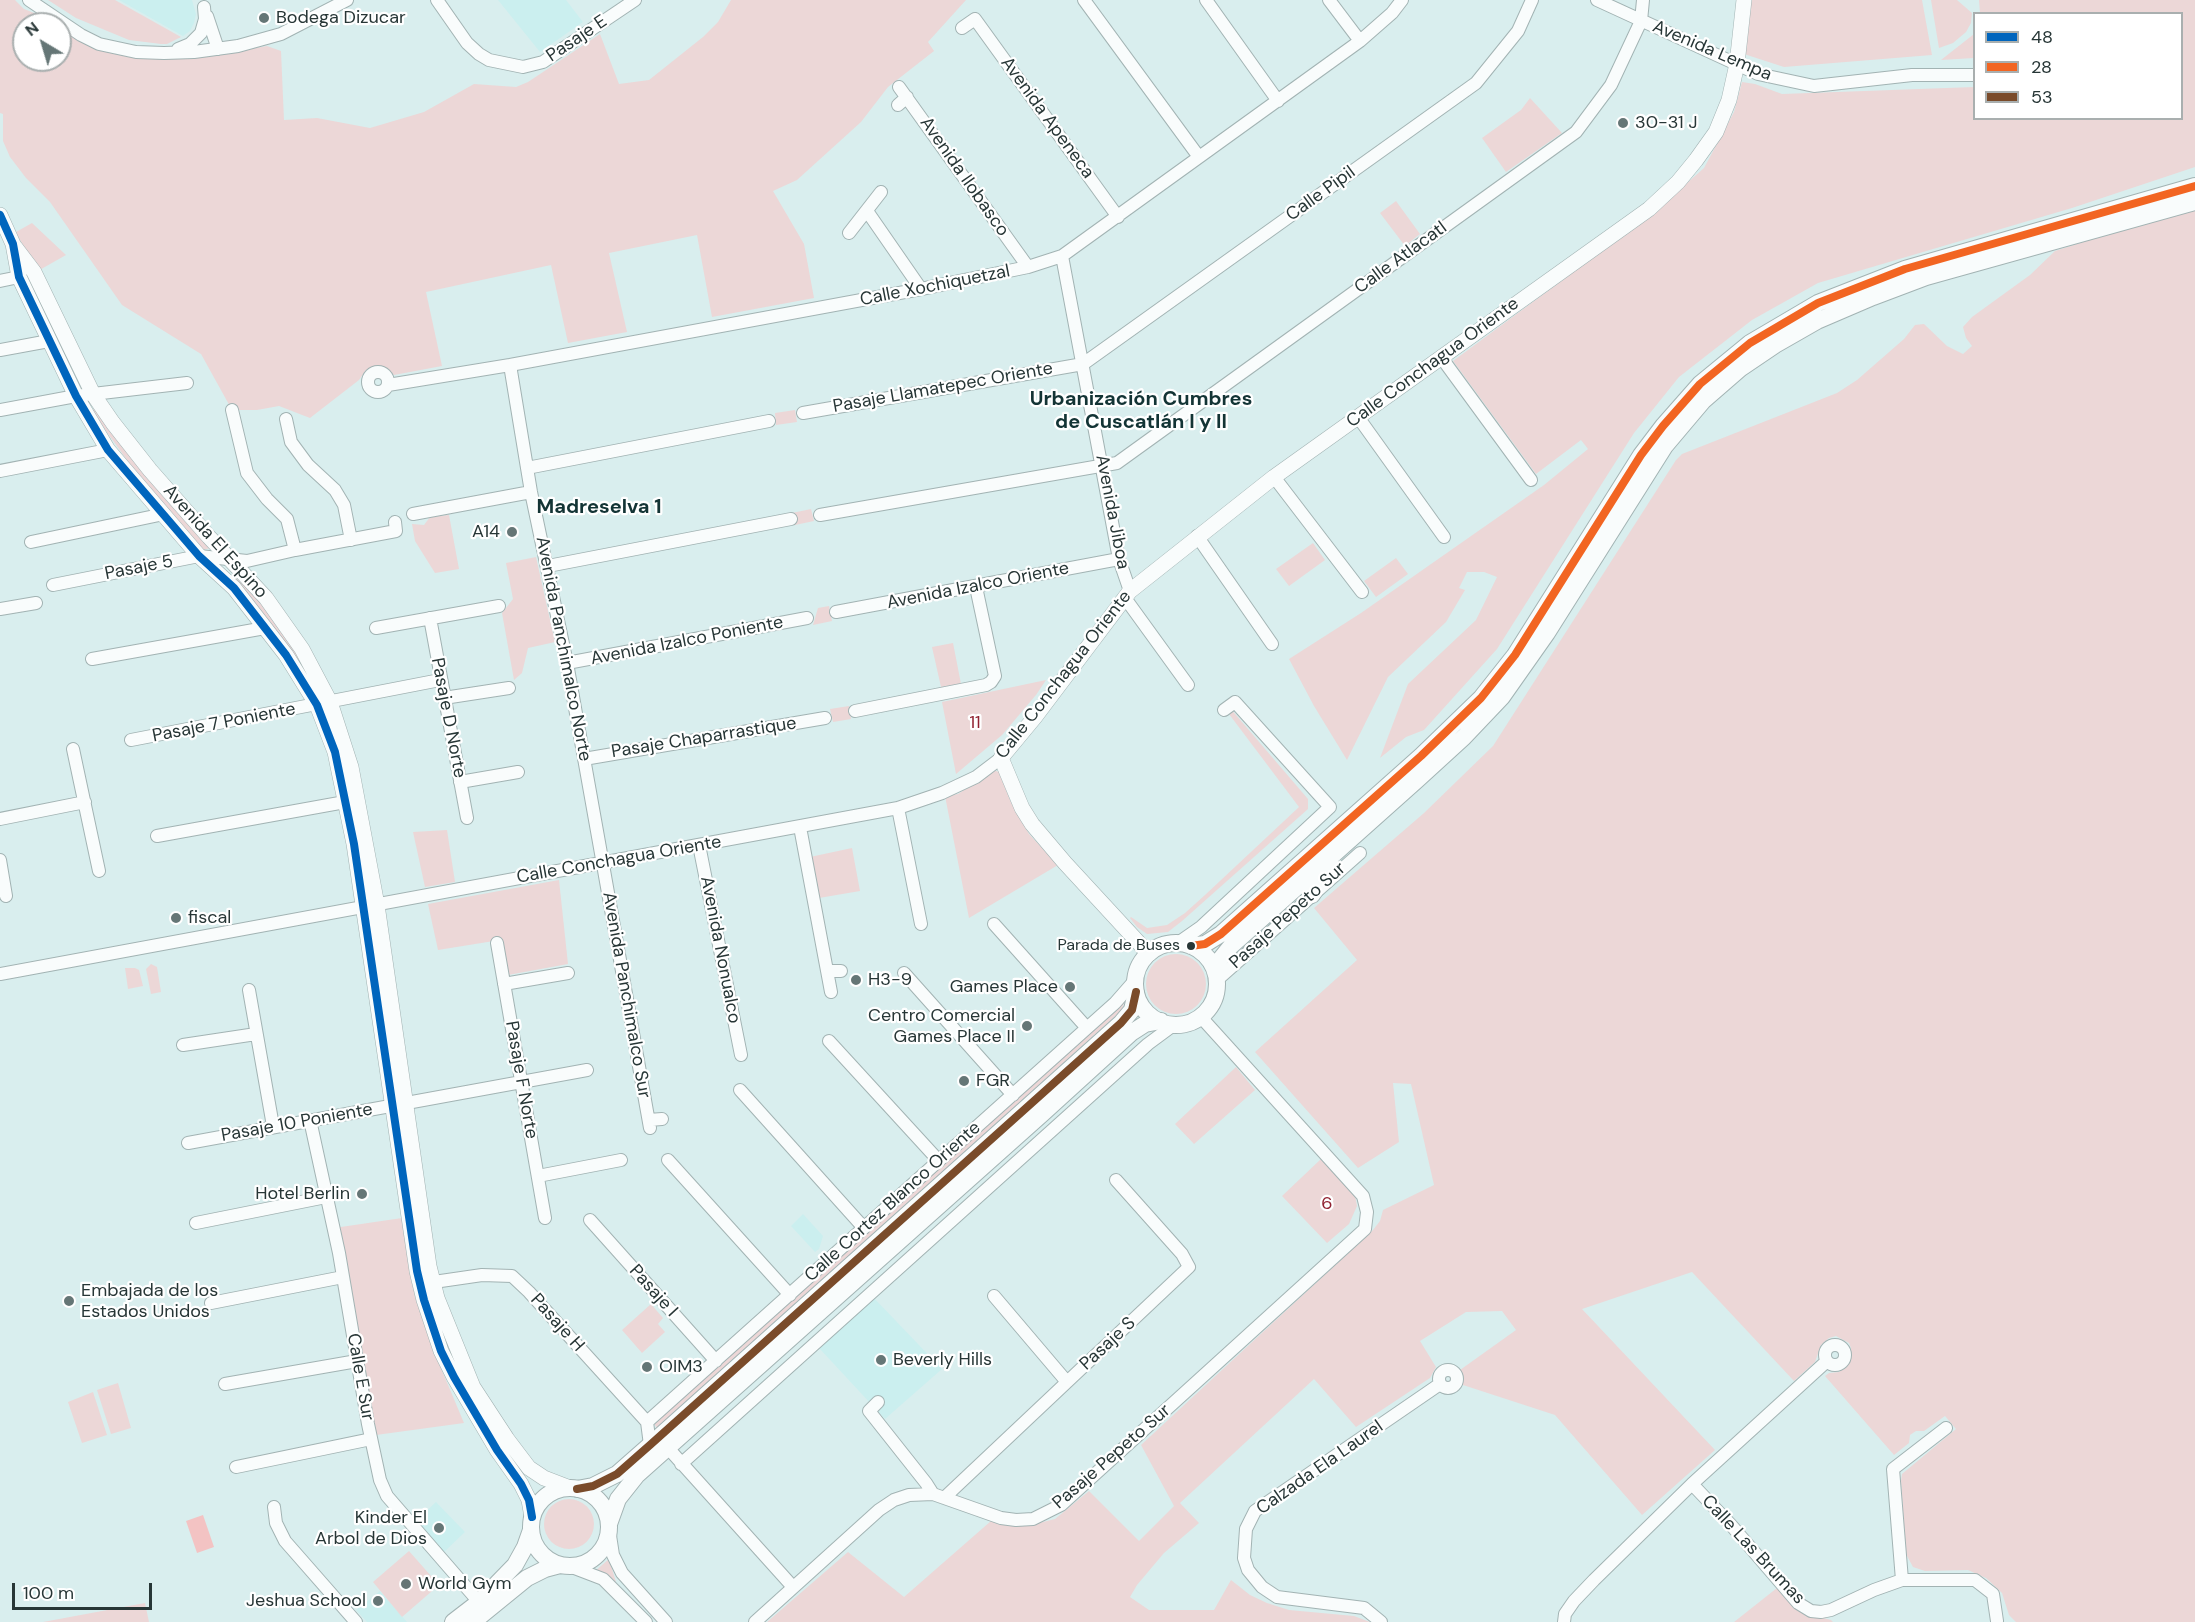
<!DOCTYPE html>
<meta charset="utf-8">
<style>
body{margin:0}
#map{position:relative;width:2195px;height:1622px;overflow:hidden;background:#d9eeee;font-family:"DM Sans",sans-serif}
canvas{display:block}
.legend{position:absolute;left:1973px;top:12px;width:210px;height:108px;box-sizing:border-box;background:#fff;border:2px solid #a9afaf;margin:0;padding:8px 10px;list-style:none;font-size:18px;color:#273636}
.legend li{display:flex;align-items:center;gap:12px;height:30px}
.legend b{width:30px;border:2px solid #a9afaf}
.north{position:absolute;left:12px;top:12px;width:60px;height:60px;box-sizing:border-box;background:#fff;border:2px solid #a9afaf;border-radius:50%;rotate:322deg;font-size:16px;font-weight:700;line-height:24px;text-align:center;color:#273636}
.north::after{content:'';display:block;margin:auto;width:21px;height:27px;background:#657676;clip-path:polygon(50% 0,100% 100%,50% 72%,0 100%)}
.scale{position:absolute;left:12px;top:1583px;width:140px;height:27px;box-sizing:border-box;border:3px solid #273636;border-top:0;padding-left:8px;font-size:18px;line-height:21px;white-space:nowrap;color:#273636;-webkit-text-stroke:4px #fff;paint-order:stroke}
</style>
<div id="map">
<canvas width="2195" height="1622"></canvas>
<ul class="legend">
<li><b style="height:8px;background:#0065bd"></b>48</li>
<li><b style="height:8px;background:#f26522"></b>28</li>
<li><b style="height:8px;background:#7a4b2a"></b>53</li>
</ul>
<div class="north">N</div>
<div class="scale">100 m</div>
</div>
<script>
const ctx = document.querySelector('canvas').getContext('2d');
ctx.lineJoin = 'round';
function fillPath(path, color) {
  ctx.fillStyle = color;
  ctx.fill(path, 'evenodd');
}
function poly(rows) {
  const path = new Path2D();
  for (const r of rows) {
    if (r.length === 3) {
      path.moveTo(r[0] + r[2], r[1]);
      path.arc(r[0], r[1], r[2], 0, 2 * Math.PI);
      continue;
    }
    path.moveTo(r[0], r[1]);
    for (let i = 2; i < r.length; i += 2) path.lineTo(r[i], r[i + 1]);
  }
  return path;
}
function strokePath(path, color, width, dash) {
  ctx.strokeStyle = color;
  ctx.lineWidth = width;
  ctx.lineCap = dash ? 'butt' : 'round';
  ctx.setLineDash(dash || []);
  ctx.stroke(path);
}
function label(font, color, halo, rows, align = 'center') {
  ctx.font = font + ' "DM Sans",sans-serif';
  ctx.lineWidth = 4.5;
  ctx.setLineDash([]);
  ctx.textBaseline = 'middle';
  ctx.strokeStyle = halo;
  ctx.fillStyle = color;
  for (const [text, x, y, turn = 0] of rows) {
    ctx.save();
    ctx.translate(x, y);
    ctx.rotate((+turn || 0) * Math.PI / 180);
    ctx.textAlign = isNaN(turn) ? turn : align;
    if (halo) ctx.strokeText(text, 0, 0);
    ctx.fillText(text, 0, 0);
    ctx.restore();
  }
}
fillPath(poly([
 [119,0,192,0,196,14,194,23,190,31,183,36],
 [498,0,566,0,583,22,540,52],
 [803,1214,823,1236,819,1249,815,1252,791,1226],
 [872,1296,942,1369,885,1419,819,1348],
 [436,1502,465,1532,443,1553,414,1523],
 [380,1591,407,1622,367,1622,356,1610]
]), '#cbefef');
fillPath(poly([
 [0,0,15,0,24,9,60,23,104,49,227,53,267,46,281,51,284,120,317,118,370,128,424,112,474,84,516,87,528,82,600,34,619,84,649,80,703,37,718,22,731,0,966,0,928,42,934,51,888,87,861,122,797,180,773,191,804,244,814,298,712,317,697,235,609,253,627,332,568,343,551,265,426,292,442,366,394,375,386,368,373,367,366,370,359,380,310,418,279,406,257,410,232,410,201,354,122,305,50,202,26,178,10,157,3,141,3,114,0,113],
 [24,24,60,24,60,60,24,60],
 [48,0,115,0,181,37,167,44,161,44,129,40,76,18],
 [1750,0,1922,0,1932,55,1784,67,1744,54],
 [1931,0,1957,0,1972,13,1971,23,1966,32,1953,43,1939,48],
 [1979,0,2195,0,2195,167,2072,208,1818,283,1752,320,1679,377,1634,433,1497,649,1424,730,1406,737,1380,758,1408,684,1476,620,1497,577,1484,572,1467,572,1459,588,1465,590,1446,622,1388,677,1347,760,1314,706,1289,659,1361,613,1544,485,1588,449,1581,440,1536,474,1453,361,1652,214,1704,168,1734,112,1742,82,1755,84,1782,94,1974,87,1974,118,2182,118,2182,14,1980,13],
 [1974,34,1974,58,1941,60],
 [1530,98,1562,133,1506,172,1482,138,1521,110],
 [1396,201,1420,234,1405,246,1380,213],
 [2195,206,2195,1622,2016,1622,2009,1615,2002,1593,1986,1578,1968,1570,1925,1571,1913,1567,1906,1554,1901,1481,1902,1474,1956,1429,1945,1416,1924,1431,1916,1431,1910,1435,1909,1443,1894,1455,1825,1376,1829,1373,1839,1372,1850,1363,1851,1348,1849,1343,1836,1336,1829,1338,1821,1345,1815,1362,1794,1381,1692,1272,1582,1309,1715,1450,1642,1515,1555,1415,1463,1385,1460,1370,1516,1330,1502,1311,1466,1312,1420,1341,1436,1367,1430,1378,1356,1427,1314,1379,1180,1503,1199,1523,1164,1553,1137,1585,1130,1597,1149,1610,1214,1610,1231,1580,1250,1595,1267,1603,1289,1610,1354,1616,1370,1622,767,1622,848,1552,904,1597,991,1521,1014,1525,1031,1525,1055,1519,1089,1491,1139,1541,1174,1506,1141,1445,1373,1230,1380,1221,1383,1210,1434,1185,1411,1084,1393,1083,1399,1142,1358,1168,1255,1052,1357,960,1314,908,1424,813,1493,746,1676,460,1682,454,1837,393,1857,380,1904,339,1915,325,1924,324,1947,346,1963,354,1972,346,1966,338,1963,327,1972,317,2030,275,2055,251],
 [32,223,66,255,36,272,16,232],
 [95,409,210,548,203,550,132,467,91,410],
 [795,410,797,422,776,425,775,413],
 [811,509,814,521,795,525,792,513],
 [449,515,459,569,435,573,415,541,412,524,424,525,430,517],
 [1313,543,1325,560,1289,586,1276,569],
 [536,557,555,642,528,648,522,673,514,680,502,613,513,599,506,563],
 [1396,558,1408,574,1376,597,1364,581],
 [232,578,240,579,264,602,315,682,307,687],
 [829,606,832,621,813,625,818,608],
 [953,643,961,684,941,687,932,647],
 [1046,680,1036,695,1002,735,956,774,942,702],
 [849,706,851,719,833,722,830,709],
 [1230,708,1308,799,1308,809,1182,921,1168,932,1147,934,1137,927,1130,918,1131,917,1147,928,1167,925,1185,913,1205,895,1299,807,1229,714],
 [993,770,999,772,1011,802,1029,834,1058,865,969,918,945,796,958,794],
 [447,830,455,882,425,887,413,832],
 [852,848,860,891,819,898,810,857],
 [559,880,568,964,508,975,500,940,438,950,428,904],
 [1176,984,30],
 [151,964,157,967,161,992,151,994,146,969],
 [125,968,135,968,139,970,143,986,128,989],
 [1128,994,1121,1011,657,1428,652,1421],
 [1236,1067,1255,1090,1194,1144,1175,1124],
 [1321,1159,1349,1187,1355,1195,1357,1206,1349,1224,1327,1243,1282,1196],
 [402,1218,415,1297,433,1349,464,1423,376,1435,334,1228],
 [651,1304,663,1318,658,1324,665,1332,642,1353,622,1330],
 [118,1383,131,1428,111,1434,97,1390],
 [93,1392,107,1435,82,1443,68,1402],
 [569,1524,25],
 [409,1551,439,1585,402,1617,373,1582],
 [609,1559,616,1582,594,1572],
 [1777,1588,1795,1606,1816,1616,1831,1620,1833,1622,1734,1622],
 [145,1603,149,1622,43,1622]
]), '#ecd7d7');
fillPath(poly([
 [203,1515,214,1547,197,1553,186,1521]
]), '#f3c3c3');
const minor = poly([
 [29,0,81,35,99,44,136,52,164,53,194,52,238,46,281,34,347,0],
 [437,0,467,43,479,54,489,60,523,67,543,62,635,0],
 [1084,0,1199,157],
 [1206,0,1278,101],
 [1329,0,1360,41],
 [1597,0,1758,74,1814,86,1912,75,1974,75],
 [207,16,218,49],
 [962,28,975,19,1118,217],
 [178,49,190,44,201,33,205,19,204,7],
 [899,87,1028,267],
 [898,105,907,97],
 [867,211,921,289],
 [849,233,881,192],
 [1062,256,1119,559,1130,591],
 [0,281,19,277],
 [0,350,49,341],
 [1441,357,1531,480],
 [510,365,531,492,567,663,650,1128],
 [378,382,10],
 [388,385,510,365,921,289,1028,267,1062,256,1360,41,1392,13,1402,0],
 [0,410,76,396,187,383],
 [803,413,1083,364,1476,83,1518,31,1532,0],
 [1358,417,1444,537],
 [286,419,291,442,308,465,335,490,344,505,351,540],
 [527,468,769,421],
 [0,471,108,450],
 [1274,477,1362,592],
 [413,514,531,492],
 [820,515,1117,463,1576,132,1611,85,1641,21,1643,0],
 [1197,536,1272,644],
 [31,542,164,514],
 [295,550,396,531,395,522],
 [548,566,791,519],
 [53,585,199,556,247,561,295,550,287,519,267,499,247,473,232,410],
 [1125,598,1188,685],
 [0,609,36,603],
 [836,612,1119,559],
 [430,618,467,818],
 [376,628,499,606],
 [92,659,265,628],
 [567,663,807,618],
 [444,698,509,688],
 [855,711,986,685,991,682,995,676,976,587],
 [131,740,440,680],
 [73,749,99,871],
 [584,759,825,718],
 [460,782,518,772],
 [898,808,921,924],
 [0,819,85,802],
 [800,827,831,992],
 [157,836,345,802],
 [699,845,741,1055],
 [0,860,6,896],
 [994,924,1087,1028],
 [497,943,545,1218],
 [1178,943,1201,927,1330,807,1235,702,1224,710],
 [827,971,841,971],
 [904,973,1013,1095],
 [0,974,898,808,942,793,976,777,1001,758],
 [1217,980,1360,853],
 [504,984,568,973],
 [249,990,273,1126],
 [829,1041,939,1161],
 [183,1045,256,1034],
 [740,1090,864,1228],
 [310,1120,339,1253,368,1424,380,1480,387,1496,479,1602],
 [649,1120,662,1119],
 [188,1143,587,1070],
 [668,1160,790,1295],
 [538,1176,621,1160],
 [590,1220,716,1361],
 [196,1223,326,1197],
 [427,1283,482,1275,512,1276,529,1292,647,1422,650,1445],
 [994,1296,1067,1382],
 [211,1303,343,1277],
 [1835,1355,10],
 [1448,1379,9],
 [225,1384,357,1361],
 [878,1402,869,1411,926,1483,933,1494],
 [647,1422,1087,1028,1115,1003,1136,979],
 [668,1448,793,1587],
 [681,1464,1148,1044,1175,1024],
 [236,1467,371,1439],
 [1692,1484,1731,1525,1798,1603,1811,1611,1821,1612,1831,1610,1874,1590,1902,1580,1975,1580,1993,1594,1997,1621],
 [944,1498,1189,1267,1182,1254,1116,1180],
 [274,1507,276,1523,285,1541,356,1622],
 [609,1529,613,1555,622,1573,666,1622],
 [569,1566,603,1579,646,1622],
 [1902,1580,1893,1469,1946,1428],
 [755,1622,879,1510,894,1500,909,1495,933,1494,1001,1518,1016,1520,1033,1519,1061,1505,1365,1229,1367,1212,1363,1196,1200,1016],
 [1381,1622,1364,1608,1277,1597,1262,1587,1248,1570,1244,1558,1246,1529,1255,1511,1440,1384],
 [1564,1622,1565,1614,1574,1601,1594,1580,1692,1484,1827,1361]
]);
const major = poly([
 [0,215,13,244,19,277,76,396,108,450,199,556,234,588,286,655,317,705,335,752,354,844,417,1271,424,1300,441,1351,454,1377,497,1450,521,1484,529,1500,532,1517],
 [15,247,34,272,93,394,113,423,150,470,209,537,266,598,302,649,330,702,351,767,377,905,429,1266,437,1298,473,1387,507,1439,529,1468,544,1478,570,1488],
 [1149,954,1065,863,1032,824,1022,808,1001,758,1035,717,1130,591,1274,477,1649,209,1678,182,1696,160,1716,132,1729,100,1737,64,1744,0]
]);
const highway = poly([
 [1312,895,1331,865],
 [1176,984,41],
 [1191,946,1205,944,1221,934,1421,756,1481,698,1515,655,1641,455,1663,426,1700,384,1750,343,1818,303,1905,269,2195,186],
 [1214,967,1231,946,1417,780,1464,737,1502,697,1547,633,1665,446,1703,401,1741,368,1775,345,1817,321,1873,297,1926,277,2195,202],
 [570,1527,39],
 [577,1489,593,1486,617,1474,650,1445,1121,1023,1132,1010,1136,992],
 [609,1524,618,1499,637,1475,1042,1114,1131,1033,1145,1024,1161,1021],
 [453,1622,479,1602,515,1565,525,1547,531,1530],
 [473,1622,527,1578,545,1569,560,1565]
]);
strokePath(minor, '#a2b3b3', 14);
strokePath(major, '#a2b3b3', 16);
strokePath(highway, '#a2b3b3', 18);
strokePath(minor, '#f9fcfc', 12);
strokePath(major, '#f9fcfc', 15);
strokePath(highway, '#f9fcfc', 16);
strokePath(poly([
 [0,215,13,244,19,277,76,396,108,450,199,556,234,588,286,655,317,705,335,752,354,844,417,1271,424,1300,441,1351,454,1377,497,1450,521,1484,529,1500,532,1517]
]), '#0065bd', 8);
strokePath(poly([
 [1191,946,1205,944,1221,934,1421,756,1481,698,1515,655,1641,455,1663,426,1700,384,1750,343,1818,303,1905,269,2195,186]
]), '#f26522', 8);
strokePath(poly([
 [577,1489,593,1486,617,1474,650,1445,1121,1023,1132,1010,1136,992]
]), '#7a4b2a', 8);
for (const [x, y, r, color] of [
 [264,18,6,"#657676"],
 [1623,123,6,"#657676"],
 [512,532,6,"#657676"],
 [176,918,6,"#657676"],
 [1191,946,5,"#273636"],
 [856,980,6,"#657676"],
 [1070,987,6,"#657676"],
 [1027,1026,6,"#657676"],
 [964,1081,6,"#657676"],
 [362,1194,6,"#657676"],
 [69,1301,6,"#657676"],
 [881,1360,6,"#657676"],
 [647,1367,6,"#657676"],
 [439,1528,6,"#657676"],
 [406,1584,6,"#657676"],
 [378,1601,6,"#657676"]
]) {
  const dot = new Path2D();
  dot.arc(x, y, r, 0, 2 * Math.PI);
  ctx.fillStyle = color;
  ctx.fill(dot);
  strokePath(dot, '#fff', 2);
}
label('16px', '#273636', '#fff', [
 ["Parada de Buses",1180,946]
], 'right');
label('18px', '#273636', '#fff', [
 ["Bodega Dizucar",276,18],
 ["30-31 J",1635,123],
 ["A14",500,532,"right"],
 ["fiscal",188,918],
 ["H3-9",868,980],
 ["Games Place",1058,987,"right"],
 ["Centro Comercial",1015,1016,"right"],
 ["Games Place II",1015,1037,"right"],
 ["FGR",976,1081],
 ["Hotel Berlin",350,1194,"right"],
 ["Embajada de los",81,1291],
 ["Estados Unidos",81,1312],
 ["Beverly Hills",893,1360],
 ["OIM3",659,1367],
 ["Kinder El",427,1518,"right"],
 ["Arbol de Dios",427,1539,"right"],
 ["World Gym",418,1584],
 ["Jeshua School",366,1601,"right"]
], 'left');
label('18px', '#273636', '#fff', [
 ["Pasaje E",577,39,-34],
 ["Avenida Lempa",1712,51,23],
 ["Avenida Apeneca",1047,118,54],
 ["Avenida Ilobasco",964,177,55],
 ["Calle Pipil",1321,194,-36],
 ["Calle Atlacatl",1401,258,-36],
 ["Calle Xochiquetzal",935,286,-11],
 ["Calle Conchagua Oriente",1433,363,-36],
 ["Pasaje Llamatepec Oriente",943,388,-10],
 ["Avenida Jiboa",1112,512,79],
 ["Avenida El Espino",215,542,48],
 ["Pasaje 5",139,568,-11],
 ["Avenida Izalco Oriente",978,586,-11],
 ["Avenida Izalco Poniente",687,641,-11],
 ["Avenida Panchimalco Norte",563,649,79],
 ["Calle Conchagua Oriente",1064,675,-52],
 ["Pasaje D Norte",448,718,79],
 ["Pasaje 7 Poniente",224,723,-11],
 ["Pasaje Chaparrastique",704,738,-9],
 ["Calle Conchagua Oriente",619,860,-10],
 ["Pasaje Pepeto Sur",1288,916,-42],
 ["Avenida Nonualco",720,950,79],
 ["Avenida Panchimalco Sur",626,995,80],
 ["Pasaje F Norte",521,1080,80],
 ["Pasaje 10 Poniente",297,1123,-10],
 ["Calle Cortez Blanco Oriente",893,1202,-42],
 ["Pasaje I",653,1291,48],
 ["Pasaje H",557,1323,48],
 ["Pasaje S",1108,1344,-43],
 ["Calle E Sur",360,1377,80],
 ["Pasaje Pepeto Sur",1112,1457,-41],
 ["Calzada Ela Laurel",1320,1468,-35],
 ["Calle Las Brumas",1753,1550,47]
]);
label('18px', '#912332', '#fff', [
 ["11",975,723],
 ["6",1327,1204]
]);
label('bold 20px', '#133435', '#fff', [
 ["Urbanización Cumbres",1141,400],
 ["de Cuscatlán I y II",1141,423],
 ["Madreselva 1",599,508]
]);
</script>
